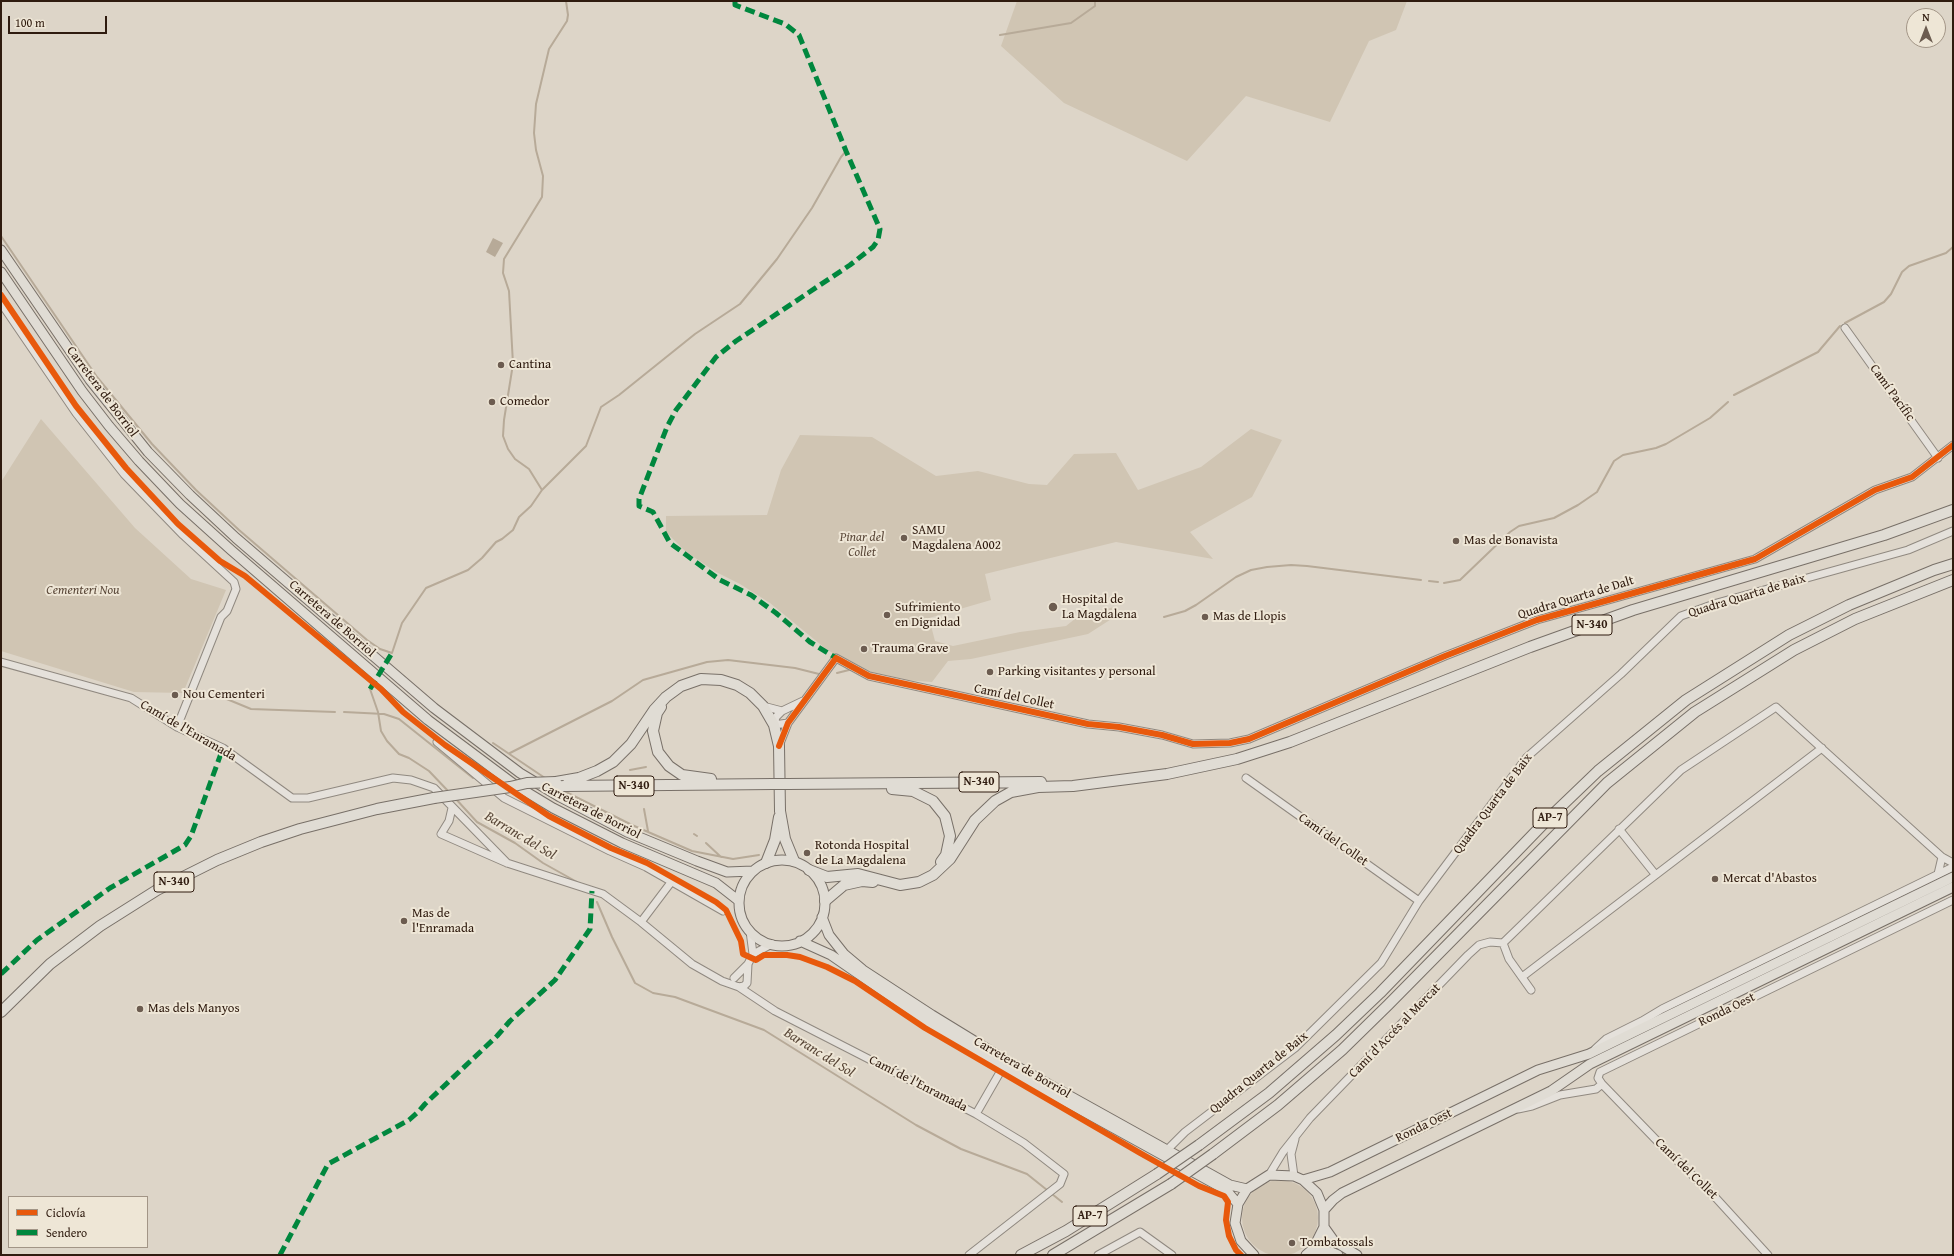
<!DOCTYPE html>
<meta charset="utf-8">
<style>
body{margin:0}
#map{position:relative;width:1954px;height:1256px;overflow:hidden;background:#ddd5c8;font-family:"Gentium Book Plus",serif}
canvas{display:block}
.frame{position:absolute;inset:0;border:2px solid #2f1b0f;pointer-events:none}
.legend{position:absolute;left:8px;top:1196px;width:140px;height:52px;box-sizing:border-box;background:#eee6d6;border:1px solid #a29586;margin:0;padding:5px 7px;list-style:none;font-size:12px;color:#2f1b0f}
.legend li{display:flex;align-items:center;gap:8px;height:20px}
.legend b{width:20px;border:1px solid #a29586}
.north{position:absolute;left:1906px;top:8px;width:40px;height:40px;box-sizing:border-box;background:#eee6d6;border:1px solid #a29586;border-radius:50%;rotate:0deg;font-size:11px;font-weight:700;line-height:16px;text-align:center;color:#2f1b0f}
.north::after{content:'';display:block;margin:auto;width:14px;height:18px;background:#6c5c50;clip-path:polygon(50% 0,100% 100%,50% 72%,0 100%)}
.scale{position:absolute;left:8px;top:16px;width:99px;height:18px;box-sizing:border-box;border:2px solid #2f1b0f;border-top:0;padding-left:5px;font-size:12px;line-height:14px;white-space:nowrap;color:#2f1b0f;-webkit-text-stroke:3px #eee6d6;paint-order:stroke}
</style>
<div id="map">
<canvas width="1954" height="1256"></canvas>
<div class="frame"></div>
<ul class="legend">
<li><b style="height:5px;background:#e8590c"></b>Ciclovía</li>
<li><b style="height:5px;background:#00873e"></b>Sendero</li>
</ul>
<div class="north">N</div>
<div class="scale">100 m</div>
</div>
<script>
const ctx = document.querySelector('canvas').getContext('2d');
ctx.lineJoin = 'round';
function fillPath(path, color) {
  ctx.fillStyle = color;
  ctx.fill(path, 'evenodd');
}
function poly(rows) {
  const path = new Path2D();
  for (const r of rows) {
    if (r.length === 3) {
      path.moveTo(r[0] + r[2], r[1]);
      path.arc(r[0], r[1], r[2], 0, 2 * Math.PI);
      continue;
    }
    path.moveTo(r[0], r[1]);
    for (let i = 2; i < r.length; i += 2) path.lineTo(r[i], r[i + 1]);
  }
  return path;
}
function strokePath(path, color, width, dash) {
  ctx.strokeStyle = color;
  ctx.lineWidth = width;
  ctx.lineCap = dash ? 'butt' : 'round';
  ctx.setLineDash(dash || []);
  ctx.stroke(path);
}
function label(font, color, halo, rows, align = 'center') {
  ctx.font = font + ' "Gentium Book Plus",serif';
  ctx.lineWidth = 4;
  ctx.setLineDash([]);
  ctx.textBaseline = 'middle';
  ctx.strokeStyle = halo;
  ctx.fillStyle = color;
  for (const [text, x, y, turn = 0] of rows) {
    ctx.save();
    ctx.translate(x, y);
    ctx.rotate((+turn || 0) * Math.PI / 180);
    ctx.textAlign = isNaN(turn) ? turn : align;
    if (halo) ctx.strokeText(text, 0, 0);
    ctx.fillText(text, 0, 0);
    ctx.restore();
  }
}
fillPath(poly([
 [1017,1,1407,1,1396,30,1369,41,1330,122,1246,96,1187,161,1064,103,1001,46],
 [41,419,135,528,191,579,226,590,183,693,134,692,1,651,1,482],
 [1251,429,1282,440,1252,497,1190,532,1213,559,1116,542,985,574,991,600,929,618,935,641,953,646,1020,632,1066,626,1081,614,1115,607,1116,616,1088,634,971,659,948,661,932,682,888,679,851,664,826,649,770,603,740,584,716,572,685,551,666,532,666,516,767,515,781,470,800,435,872,437,936,476,978,471,1029,484,1047,485,1074,454,1116,453,1138,490,1201,467],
 [1280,1218,38]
]), '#d0c5b3');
fillPath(poly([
 [493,238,503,243,495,257,486,252]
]), '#b7aa98');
strokePath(poly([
 [1000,35,1071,23,1095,6,1095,1],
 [1,236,97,377,152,444,196,490,239,530,367,640,380,649,392,653,402,623,426,588,468,570,482,558,496,542,502,539,513,530,519,517,531,506,542,490,529,469,515,459,508,449,503,436,504,420,513,364,509,291,503,273,504,259,542,197,543,176,536,150,534,133,536,104,549,49,567,21,568,15,566,1],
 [1845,323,1884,302,1891,294,1902,272,1909,266,1946,253,1953,247],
 [1734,395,1818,352,1840,326],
 [542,490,586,446,601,407,619,395,695,334,740,304,777,259,812,208,841,157,846,151],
 [1429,581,1438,582],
 [1444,583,1460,580,1510,532,1519,526,1554,518,1578,505,1597,492,1614,461,1623,455,1656,448,1666,444,1710,418,1728,402],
 [1164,617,1185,611,1196,605,1236,577,1251,570,1267,567,1291,565,1307,566,1421,580],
 [837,673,849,670],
 [370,689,378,712,381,731,387,741,399,754,409,758,429,771,449,792],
 [217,695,251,709,335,712],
 [344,712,384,714,399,719,473,778],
 [493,743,545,778],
 [510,753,612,701,643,680,707,662,728,660,795,668,819,674],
 [630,770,646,767],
 [562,790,632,825,692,851,733,859,759,855],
 [455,798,477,822,515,843,543,863,577,882],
 [644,809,648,831],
 [694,834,697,836],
 [706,843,721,857],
 [597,902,612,937,635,983,653,993,675,997,764,1030,916,1125,961,1149,1027,1174,1062,1202]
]), '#b7aa98', 2);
const minor = poly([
 [1,303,76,413,124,474,183,535,234,582,236,589,227,611,221,617,177,727],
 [1845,328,1938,458],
 [1,662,131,698,177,727,223,748,292,798,308,798,393,778,411,780,434,788,507,863],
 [763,706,782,711],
 [788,723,774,725,776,717,782,711,803,701],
 [437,742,504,798,610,851,646,867,723,911],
 [779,746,788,723,836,658,869,676,1088,724,1119,727,1162,735,1193,744,1230,743,1249,739,1445,656,1537,620,1755,559,1875,490,1912,477,1953,445],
 [1246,778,1419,901],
 [452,808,449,821,441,834,507,863,603,894,641,922,692,964,722,981,739,987,744,986,747,983,748,964],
 [1619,829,1655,874],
 [1938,874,1942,857],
 [641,922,672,881],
 [1503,943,1681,770,1776,707,1942,857,1953,863],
 [1503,943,1509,959,1531,990],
 [753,954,772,944],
 [1522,977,1822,748],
 [734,978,748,964,753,954,750,931],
 [739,987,775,1011,976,1114,1024,1143,1064,1174,1060,1184,969,1255],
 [1595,1049,1606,1039,1642,1021,1662,1009,1953,867],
 [1602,1084,1662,1146,1715,1197,1768,1255],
 [1518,1109,1532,1106,1560,1095,1596,1089,1602,1084,1598,1078,1600,1072,1953,900],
 [976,1114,1003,1067],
 [1167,1150,1185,1132,1295,1048,1381,963,1419,901,1527,757,1621,674,1681,616,1717,603,1908,550,1953,531],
 [1269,1175,1283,1152,1310,1118,1468,955,1479,945,1490,942,1503,943],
 [1294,1176,1291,1154,1295,1139],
 [1098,1255,1140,1232,1172,1255]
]);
const major = poly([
 [1,250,90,380,148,452,190,495,236,538,434,708,520,773,560,797,627,832,697,861,727,872,753,871],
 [1,272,82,391,109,426,139,461,180,504,231,550,428,720,515,785,553,808,622,843,716,883,739,901],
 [782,903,43],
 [822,917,829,935,844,954,863,970,932,1015,1007,1061,1167,1150,1230,1185,1247,1189],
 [800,941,831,955,928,1022,1003,1067,1226,1190,1238,1204],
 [1303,1180,1330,1172,1538,1070,1589,1054,1953,877],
 [1324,1210,1333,1200,1342,1193,1551,1091,1590,1064,1953,887],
 [1324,1227,1334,1241,1357,1255],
 [1313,1249,1331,1252,1338,1255],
 [1254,1255,1241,1241,1235,1223,1238,1204,1247,1189,1269,1175,1294,1176,1303,1180,1317,1193,1324,1210,1324,1227,1313,1249,1306,1255]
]);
const highway = poly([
 [661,707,657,713,653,731,658,752,669,766,682,775,711,779],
 [556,782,579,778,597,771,613,762,631,744,654,710,666,697,681,686,701,679,721,680,737,685,750,693,763,706,774,725,779,746,780,811,785,839,794,861],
 [788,784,1041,782],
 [564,786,773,784],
 [892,789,913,791,933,801,945,816,950,836,946,855,941,862],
 [766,863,775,840,779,817],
 [809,870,827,877,858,874,900,885,919,882,933,875,950,859,975,820,995,801,1011,792,1038,787,1073,786,1167,774,1237,759,1290,742,1530,647,1633,610,1884,535,1953,510],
 [825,901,844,885,862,881,873,882],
 [1,1012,50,964,100,926,157,890,217,860,261,842,300,829,377,809,434,798],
 [1199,1145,1269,1093,1336,1035,1380,993,1549,818,1598,771,1686,700,1789,635,1849,605,1934,570,1953,564],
 [1213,1154,1278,1105,1342,1050,1388,1005,1607,783,1695,712,1794,650,1855,619,1953,580],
 [1021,1255,1066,1231,1157,1174],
 [1053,1255,1171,1184]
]);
strokePath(minor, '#908980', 9);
strokePath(major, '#787068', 11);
strokePath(highway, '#787068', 12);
strokePath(minor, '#e5e1db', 7);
strokePath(major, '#e0dcd4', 9);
strokePath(highway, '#e0dcd4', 10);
const highwayBridge = poly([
 [773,784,788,784],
 [548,787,564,786],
 [434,798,510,787,527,783,556,782],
 [1157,1174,1199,1145],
 [1171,1184,1213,1154]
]);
strokePath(highwayBridge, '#787068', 12, []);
strokePath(highwayBridge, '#e0dcd4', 10);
strokePath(poly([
 [735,1,735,5,785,24,799,35,846,151,880,229,878,240,873,247,850,265,736,341,716,357,676,410,667,427,639,499,639,506,653,512,670,543,720,580,751,595,776,613,810,642,836,658],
 [370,689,392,653],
 [1,974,37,940,110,888,185,845,191,836,223,748],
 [280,1255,328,1164,409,1120,418,1112,425,1104,497,1036,510,1021,555,980,590,929,592,891]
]), '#00873e', 5, [10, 5]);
strokePath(poly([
 [1,295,76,406,126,468,178,524,220,561,245,576,381,689,403,712,445,745,549,816,611,848,647,863,716,902,726,910,741,941,743,954,756,960,764,955,787,955,800,957,827,967,855,981,925,1028,1140,1153,1199,1186,1224,1196,1228,1202,1226,1220,1229,1236,1236,1250,1241,1255],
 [779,746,788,723,836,658,869,676,1088,724,1119,727,1162,735,1193,744,1230,743,1249,739,1445,656,1537,620,1755,559,1875,490,1912,477,1953,445]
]), '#e8590c', 6);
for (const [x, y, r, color] of [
 [501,365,4,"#6c5c50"],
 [492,402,4,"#6c5c50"],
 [904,538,4,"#6c5c50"],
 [1456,541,4,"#6c5c50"],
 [1053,607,5,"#6c5c50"],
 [887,615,4,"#6c5c50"],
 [1205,617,4,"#6c5c50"],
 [864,649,4,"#6c5c50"],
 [990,672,4,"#6c5c50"],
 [175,695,4,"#6c5c50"],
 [807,853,4,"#6c5c50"],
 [1715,879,4,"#6c5c50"],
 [404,921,4,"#6c5c50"],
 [140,1009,4,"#6c5c50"],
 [1292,1243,4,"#6c5c50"]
]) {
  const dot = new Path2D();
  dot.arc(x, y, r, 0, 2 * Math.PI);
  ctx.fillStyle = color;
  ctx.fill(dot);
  strokePath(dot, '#eee6d6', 1.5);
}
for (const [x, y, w] of [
 [1592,625,40],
 [979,782,40],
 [634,786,40],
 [1550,818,34],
 [174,882,40],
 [1090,1216,34]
]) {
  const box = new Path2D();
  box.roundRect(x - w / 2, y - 10, w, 20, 3);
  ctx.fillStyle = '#eee6d6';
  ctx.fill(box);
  strokePath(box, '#2f1b0f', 1);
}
label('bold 12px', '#2f1b0f', null, [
 ["N-340",1592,625],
 ["N-340",979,782],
 ["N-340",634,786],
 ["AP-7",1550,818],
 ["N-340",174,882],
 ["AP-7",1090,1216]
]);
label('13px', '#2f1b0f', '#eee6d6', [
 ["Cantina",509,365],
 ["Comedor",500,402],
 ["SAMU",912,531],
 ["Magdalena A002",912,546],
 ["Mas de Bonavista",1464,541],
 ["Hospital de",1062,600],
 ["La Magdalena",1062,615],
 ["Sufrimiento",895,608],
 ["en Dignidad",895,623],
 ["Mas de Llopis",1213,617],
 ["Trauma Grave",872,649],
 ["Parking visitantes y personal",998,672],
 ["Nou Cementeri",183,695],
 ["Rotonda Hospital",815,846],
 ["de La Magdalena",815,861],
 ["Mercat d'Abastos",1723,879],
 ["Mas de",412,914],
 ["l'Enramada",412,929],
 ["Mas dels Manyos",148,1009],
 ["Tombatossals",1300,1243]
], 'left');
label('13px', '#2f1b0f', '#eee6d6', [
 ["Carretera de Borriol",102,392,53],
 ["Camí Pacífic",1892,393,54],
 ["Quadra Quarta de Baix",1747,596,-17],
 ["Quadra Quarta de Dalt",1576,598,-17],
 ["Carretera de Borriol",332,619,41],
 ["Camí del Collet",1014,697,12],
 ["Camí de l'Enramada",188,731,30],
 ["Quadra Quarta de Baix",1493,804,-53],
 ["Carretera de Borriol",591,811,27],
 ["Camí del Collet",1333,840,35],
 ["Ronda Oest",1727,1010,-26],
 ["Camí d'Accés al Mercat",1395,1031,-46],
 ["Carretera de Borriol",1022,1068,30],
 ["Quadra Quarta de Baix",1259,1073,-39],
 ["Camí de l'Enramada",918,1084,27],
 ["Ronda Oest",1424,1126,-26],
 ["Camí del Collet",1686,1169,44]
]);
label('italic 13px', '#5c4a3b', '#eee6d6', [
 ["Pinar del",862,538],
 ["Collet",862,553],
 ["Cementeri Nou",83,591]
]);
label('italic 14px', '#594738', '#eee6d6', [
 ["Barranc del Sol",520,836,31],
 ["Barranc del Sol",819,1053,32]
]);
</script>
